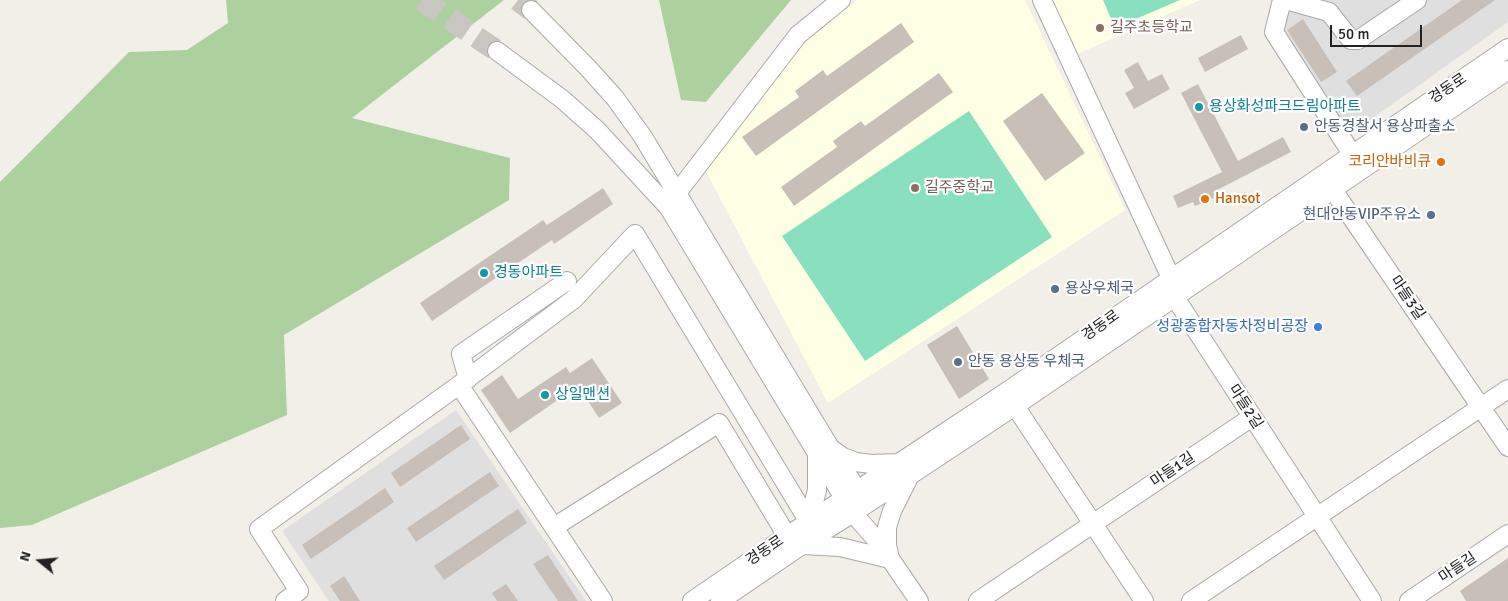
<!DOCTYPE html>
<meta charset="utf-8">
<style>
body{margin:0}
#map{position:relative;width:1508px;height:601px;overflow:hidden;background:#f2efe9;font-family:Signika,sans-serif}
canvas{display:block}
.north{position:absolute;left:15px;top:536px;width:50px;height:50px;-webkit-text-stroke:4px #fff;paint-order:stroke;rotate:287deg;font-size:14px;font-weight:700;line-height:20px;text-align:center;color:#222}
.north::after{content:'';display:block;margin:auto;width:18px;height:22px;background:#222;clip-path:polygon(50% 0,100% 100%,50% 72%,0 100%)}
.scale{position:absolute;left:1330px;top:25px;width:92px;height:22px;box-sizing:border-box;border:2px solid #222;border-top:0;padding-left:6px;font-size:15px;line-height:18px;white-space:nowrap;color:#222;-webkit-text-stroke:4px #fff;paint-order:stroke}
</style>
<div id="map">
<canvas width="1508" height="601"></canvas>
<div class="north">N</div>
<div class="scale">50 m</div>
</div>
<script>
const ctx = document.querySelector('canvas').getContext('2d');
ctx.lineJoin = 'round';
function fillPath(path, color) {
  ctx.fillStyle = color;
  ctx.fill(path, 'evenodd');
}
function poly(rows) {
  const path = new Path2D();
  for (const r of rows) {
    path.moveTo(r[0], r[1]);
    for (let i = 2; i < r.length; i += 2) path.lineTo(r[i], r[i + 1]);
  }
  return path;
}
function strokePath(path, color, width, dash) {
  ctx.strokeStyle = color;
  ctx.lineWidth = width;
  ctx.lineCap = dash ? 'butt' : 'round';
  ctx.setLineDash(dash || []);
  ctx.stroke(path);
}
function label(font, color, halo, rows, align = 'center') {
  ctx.font = font + ' Signika,"Noto Sans KR",sans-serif';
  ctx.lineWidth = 4.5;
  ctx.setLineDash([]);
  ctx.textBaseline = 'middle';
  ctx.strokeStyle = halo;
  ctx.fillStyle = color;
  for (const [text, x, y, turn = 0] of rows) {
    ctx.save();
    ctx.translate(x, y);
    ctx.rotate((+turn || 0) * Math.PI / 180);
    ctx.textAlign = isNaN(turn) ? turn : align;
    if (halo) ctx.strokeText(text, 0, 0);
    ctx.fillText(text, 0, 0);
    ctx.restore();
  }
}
fillPath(poly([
 [1271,0,1508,0,1508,22,1346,137,1277,26],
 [456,410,586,601,329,601,282,531]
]), '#e0dfdf');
fillPath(poly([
 [857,0,1025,0,1125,210,828,403,703,166,813,33],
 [1051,0,1200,0,1075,55]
]), '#ffffe5');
fillPath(poly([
 [226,0,504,0,352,118,510,158,509,200,284,335,287,415,32,525,0,528,0,182,129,52,187,50,228,23],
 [659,0,791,0,706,102,681,100]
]), '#add19e');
fillPath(poly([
 [1103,0,1180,0,1115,28],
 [969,111,1052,237,865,361,782,236]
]), '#88e0be');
fillPath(poly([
 [1462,0,1495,0,1357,96,1346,81],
 [1303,19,1337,72,1321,82,1287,30],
 [901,23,914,42,756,156,742,137,799,97,795,91,823,70,827,76],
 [1241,35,1248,49,1205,72,1198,58],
 [1138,62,1148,81,1162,74,1170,89,1134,109,1125,93,1134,88,1124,70],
 [939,73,953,92,794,206,781,187,837,147,833,141,861,121,865,126],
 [1198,84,1238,161,1283,137,1291,152,1213,192,1216,197,1195,206,1193,202,1178,208,1173,196,1222,172,1181,93],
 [1042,93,1085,153,1045,181,1003,121],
 [603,188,613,204,554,244,552,240,432,321,420,303,543,220,547,225],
 [957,326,989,379,959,399,927,345],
 [592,358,622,403,599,418,578,386,510,433,481,390,502,375,518,399,566,367,570,373],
 [461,425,470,439,400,487,391,473],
 [490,472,499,486,416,542,407,528],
 [385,488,394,502,311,559,302,545],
 [518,509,527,523,444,580,434,566],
 [548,555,578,601,558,601,533,564],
 [1508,558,1508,601,1466,601,1460,591],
 [344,576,360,601,340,601,330,586],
 [506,584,518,601,497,601,492,593]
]), '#c7bfb8');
strokePath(poly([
 [422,0,497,51],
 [518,0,531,10]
]), '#c8c6c1', 22, [22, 11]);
const minor = poly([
 [1042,0,1171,278],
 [1282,0,1274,32,1352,154],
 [1286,0,1329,12,1351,40,1358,40,1417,0],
 [531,10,588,68,615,98,643,137,829,446,863,499],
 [497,51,562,99,597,130,669,208,853,513,880,544,919,601],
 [1333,190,1508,447],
 [672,202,677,193,798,35,841,0],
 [1174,296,1372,601],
 [468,379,461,354,567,281],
 [459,385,603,601],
 [1015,406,1144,601],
 [833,450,843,457,856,462,871,464,899,463],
 [809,522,817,490,817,456],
 [554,527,719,423,787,536],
 [802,545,840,547,890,559,887,545,887,527,892,511,909,477],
 [285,601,299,591,259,529,459,385,574,299,635,234,809,522],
 [692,601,787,536,899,463,1006,392,1508,48],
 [720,601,802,545,853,513,1015,406,1508,70],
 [978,601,1252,417],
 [1191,601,1508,389],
 [1409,601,1508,534]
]);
strokePath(minor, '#a9a9a9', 20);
strokePath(minor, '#fff', 18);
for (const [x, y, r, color] of [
 [1100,28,5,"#8d6e63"],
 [1199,107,5,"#0f9aa8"],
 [1304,127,5,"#5c6f8a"],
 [1441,162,5,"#e8710a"],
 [915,188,5,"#8d6e63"],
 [1205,199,5,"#e8710a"],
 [1431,215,5,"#5c6f8a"],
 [484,273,5,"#0f9aa8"],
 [1055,289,5,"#5c6f8a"],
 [1318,327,5,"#3f7fe0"],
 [958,362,5,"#5c6f8a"],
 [545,395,5,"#0f9aa8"]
]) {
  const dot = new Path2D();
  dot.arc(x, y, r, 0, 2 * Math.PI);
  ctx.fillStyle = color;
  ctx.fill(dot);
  strokePath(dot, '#fff', 2);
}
label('15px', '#785e54', '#fff', [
 ["길주초등학교",1110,28],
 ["길주중학교",925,188]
], 'left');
label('15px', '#222', '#fff', [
 ["경동로",1448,89,-34],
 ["마들3길",1407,298,56],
 ["경동로",1101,326,-35],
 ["마들2길",1245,407,57],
 ["마들1길",1173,470,-34],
 ["경동로",765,551,-34],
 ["마들길",1458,568,-34]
]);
label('15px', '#0d838f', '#fff', [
 ["용상화성파크드림아파트",1209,107],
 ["경동아파트",494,273],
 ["상일맨션",555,395]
], 'left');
label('15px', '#4e5e75', '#fff', [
 ["안동경찰서 용상파출소",1314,127],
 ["현대안동VIP주유소",1421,215,"right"],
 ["용상우체국",1065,289],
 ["안동 용상동 우체국",968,362]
], 'left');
label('15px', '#c56008', '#fff', [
 ["코리안바비큐",1431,162],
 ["Hansot",1215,199,"left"]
], 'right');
label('15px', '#366cbe', '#fff', [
 ["성광종합자동차정비공장",1308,327]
], 'right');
</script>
